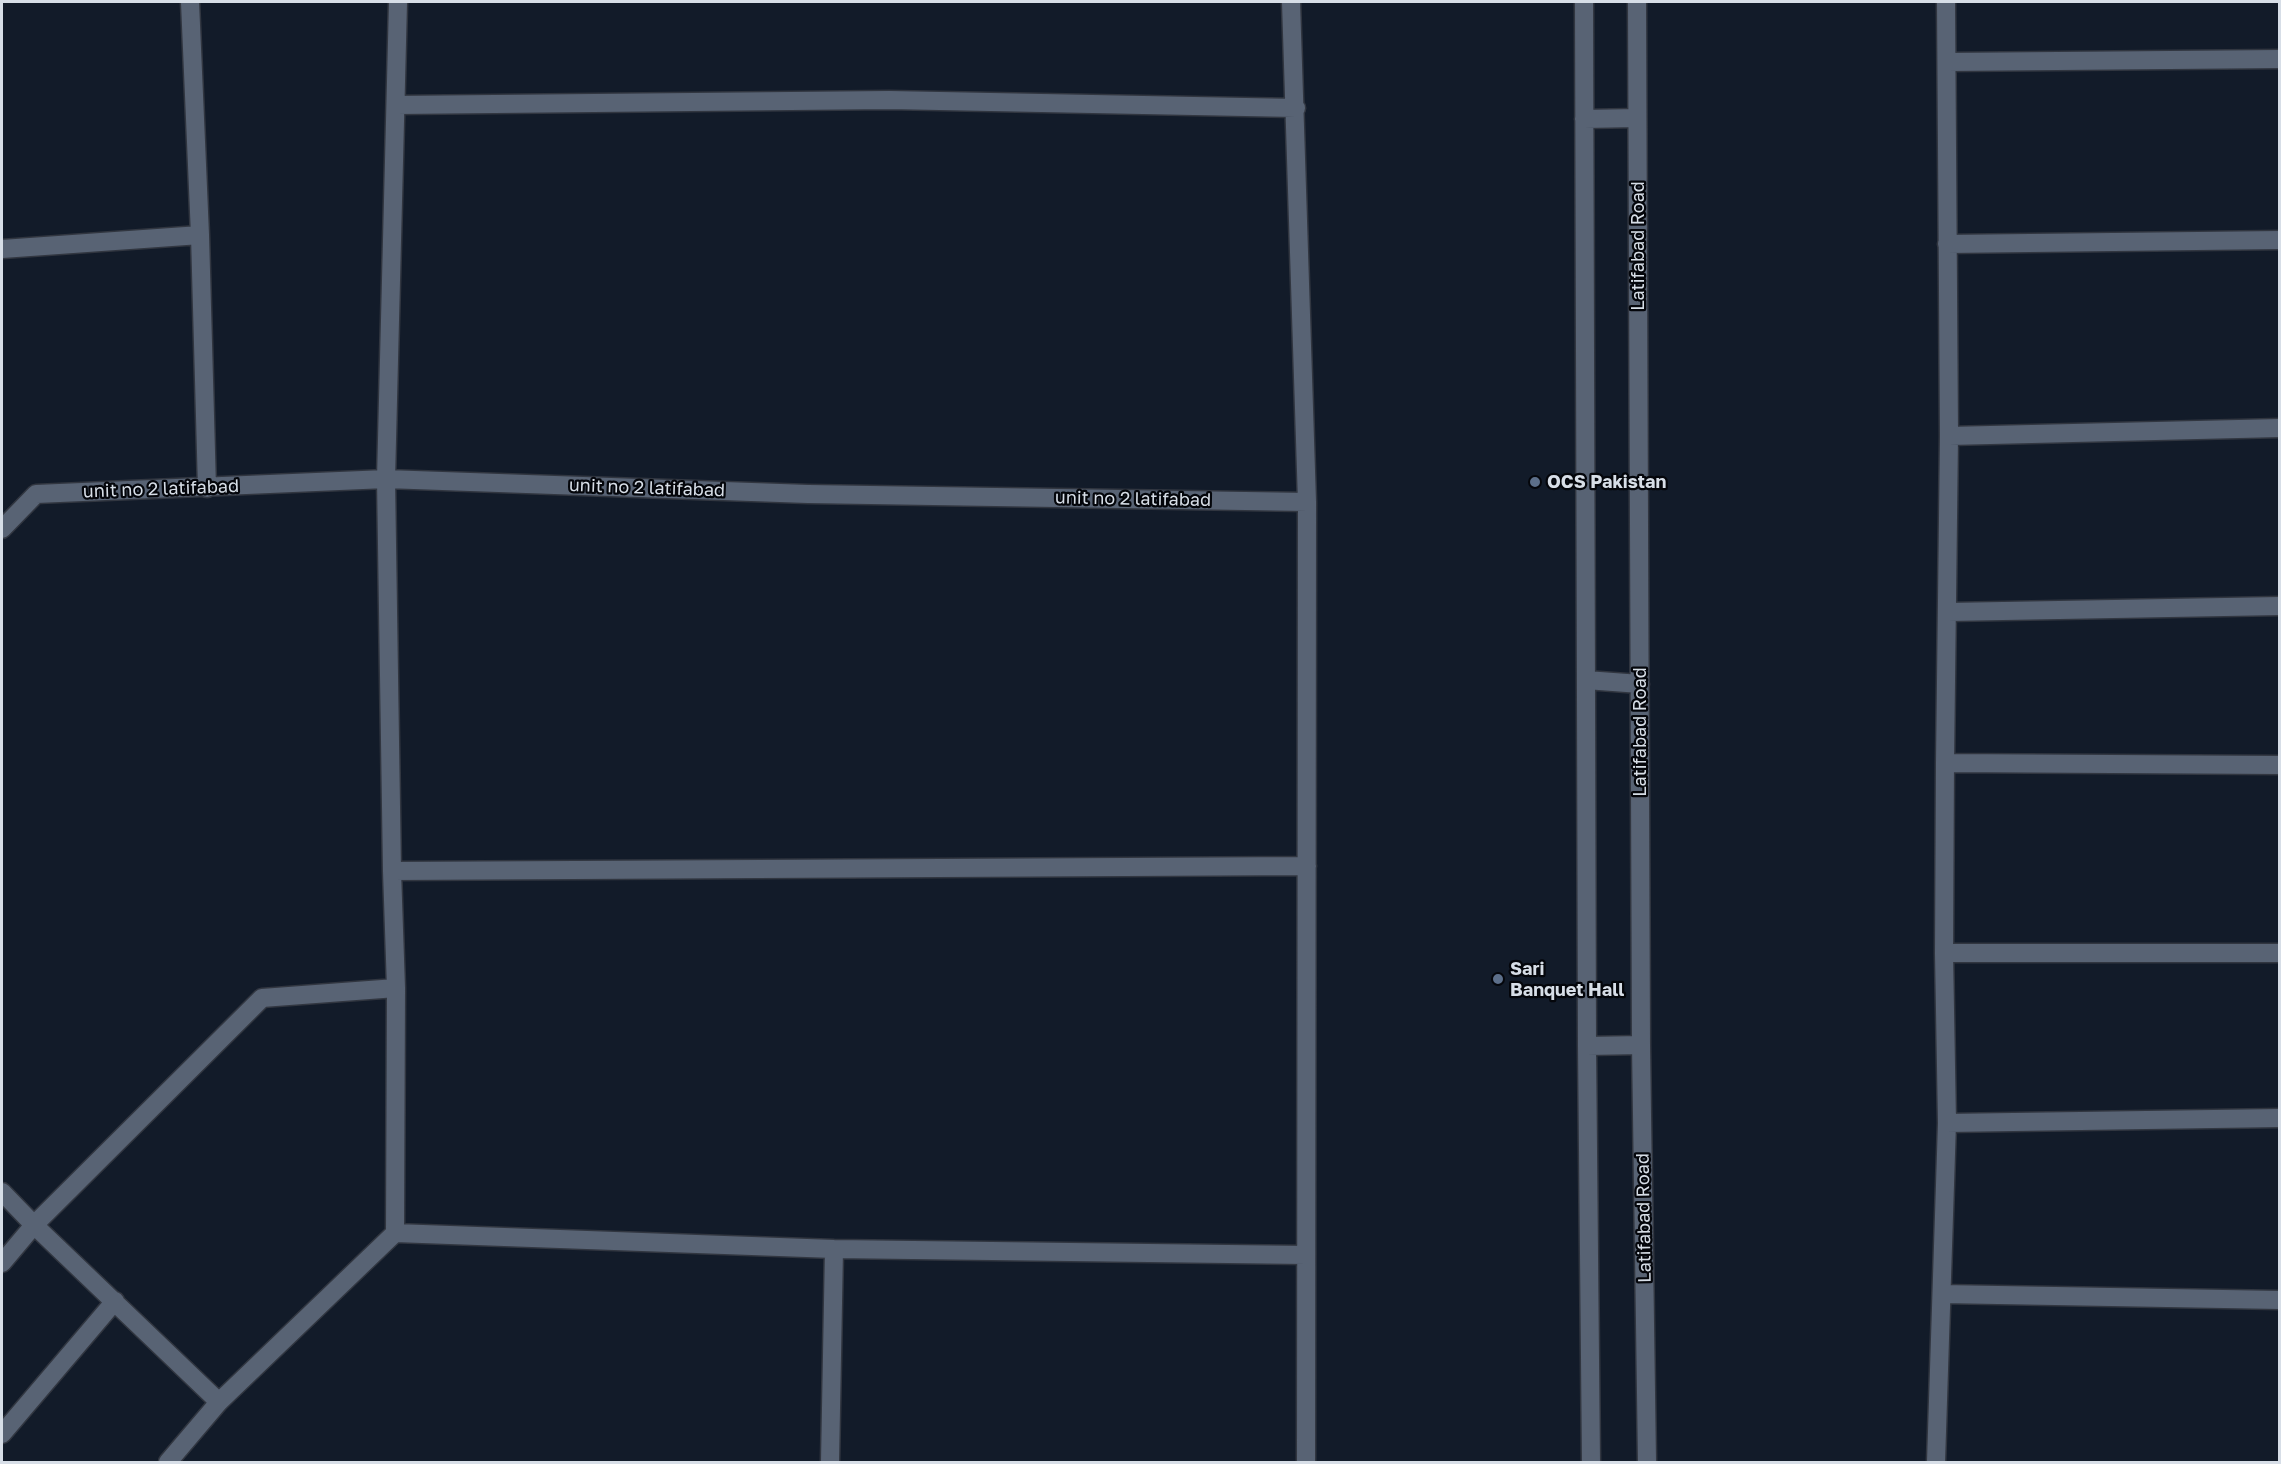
<!DOCTYPE html>
<style>
body{margin:0}
#map{position:relative;width:2281px;height:1464px;overflow:hidden;background:#121b29;font-family:"Golos Text",sans-serif}
canvas{display:block}
.frame{position:absolute;inset:0;border:3px solid #d7dee7;pointer-events:none}
</style>
<div id="map">
<canvas width="2281" height="1464"></canvas>
<div class="frame"></div>
</div>
<script>
const ctx = document.querySelector('canvas').getContext('2d');
ctx.lineJoin = 'round';
function poly(rows) {
  const path = new Path2D();
  for (const r of rows) {
    path.moveTo(r[0], r[1]);
    for (let i = 2; i < r.length; i += 2) path.lineTo(r[i], r[i + 1]);
  }
  return path;
}
function strokePath(path, color, width, dash) {
  ctx.strokeStyle = color;
  ctx.lineWidth = width;
  ctx.lineCap = dash ? 'butt' : 'round';
  ctx.setLineDash(dash || []);
  ctx.stroke(path);
}
function label(font, color, halo, rows, align = 'center') {
  ctx.font = font + ' "Golos Text",sans-serif';
  ctx.lineWidth = 4.5;
  ctx.setLineDash([]);
  ctx.textBaseline = 'middle';
  ctx.strokeStyle = halo;
  ctx.fillStyle = color;
  for (const [text, x, y, turn = 0] of rows) {
    ctx.save();
    ctx.translate(x, y);
    ctx.rotate((+turn || 0) * Math.PI / 180);
    ctx.textAlign = isNaN(turn) ? turn : align;
    if (halo) ctx.strokeText(text, 0, 0);
    ctx.fillText(text, 0, 0);
    ctx.restore();
  }
}
const street = poly([
 [190,2,200,235,207,488],
 [1291,2,1307,502,1306,1462],
 [1947,62,2280,59],
 [396,105,889,100,1296,108],
 [1947,244,2280,240],
 [2,249,200,235],
 [1949,436,2280,428],
 [2,529,36,494,386,479,808,494,1307,502],
 [1948,612,2280,606],
 [1945,763,2280,765],
 [392,871,1307,866],
 [1944,953,2280,953],
 [1947,1123,2280,1118],
 [2,1192,34,1225,219,1402],
 [395,1233,396,988,392,871,386,479,398,2],
 [2,1263,34,1225,262,998,396,988],
 [1942,1294,2280,1300],
 [2,1434,115,1301],
 [168,1462,219,1402,395,1233,834,1249,1306,1255],
 [830,1462,834,1249],
 [1936,1462,1947,1123,1944,953,1945,763,1949,436,1946,2]
]);
const secondary = poly([
 [1584,2,1587,1046,1591,1462],
 [1637,2,1641,1045,1647,1462],
 [1584,119,1637,118],
 [1586,680,1640,684],
 [1587,1046,1641,1045]
]);
strokePath(street, '#313640', 21);
strokePath(secondary, '#313640', 21);
strokePath(street, '#586374', 18);
strokePath(secondary, '#586374', 18);
for (const [x, y, r, color] of [
 [1535,482,6,"#5c6f8a"],
 [1498,979,6,"#5c6f8a"]
]) {
  const dot = new Path2D();
  dot.arc(x, y, r, 0, 2 * Math.PI);
  ctx.fillStyle = color;
  ctx.fill(dot);
  strokePath(dot, '#04060b', 2);
}
label('18px', '#d7dee7', '#04060b', [
 ["Latifabad Road",1638,246,-90],
 ["unit no 2 latifabad",647,488,2],
 ["unit no 2 latifabad",161,489,-2],
 ["unit no 2 latifabad",1133,499,1],
 ["Latifabad Road",1640,732,-90],
 ["Latifabad Road",1644,1218,-91]
]);
label('bold 18px', '#d7dee7', '#04060b', [
 ["OCS Pakistan",1547,482],
 ["Sari",1510,969],
 ["Banquet Hall",1510,990]
], 'left');
</script>
